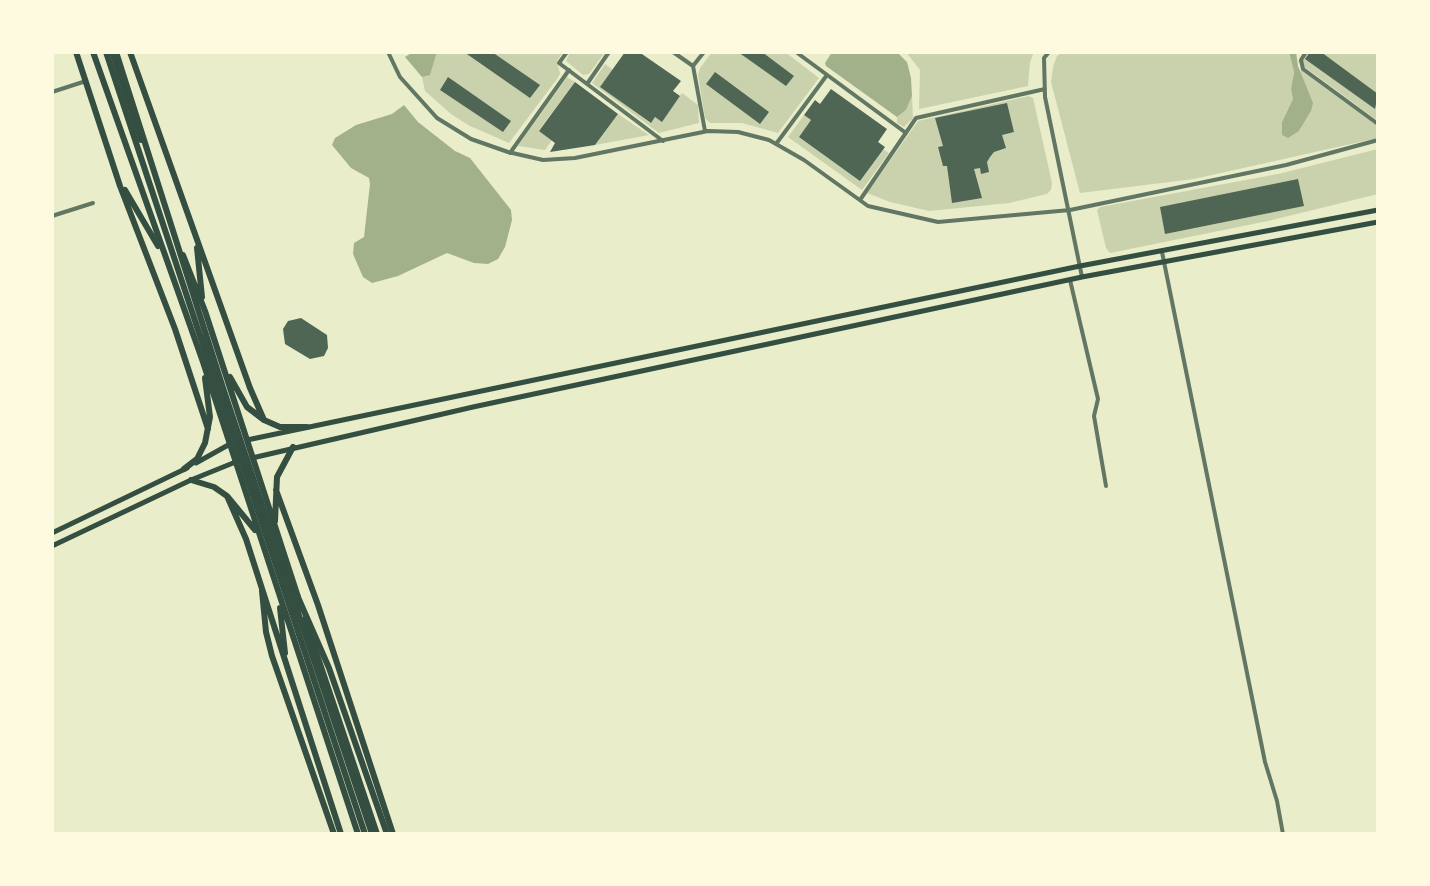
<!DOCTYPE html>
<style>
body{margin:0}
#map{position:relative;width:1430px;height:886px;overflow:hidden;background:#e9edc9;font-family:Roboto,sans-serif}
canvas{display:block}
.frame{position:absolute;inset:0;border:54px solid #fefae0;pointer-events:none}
</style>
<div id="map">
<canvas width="1430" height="886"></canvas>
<div class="frame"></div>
</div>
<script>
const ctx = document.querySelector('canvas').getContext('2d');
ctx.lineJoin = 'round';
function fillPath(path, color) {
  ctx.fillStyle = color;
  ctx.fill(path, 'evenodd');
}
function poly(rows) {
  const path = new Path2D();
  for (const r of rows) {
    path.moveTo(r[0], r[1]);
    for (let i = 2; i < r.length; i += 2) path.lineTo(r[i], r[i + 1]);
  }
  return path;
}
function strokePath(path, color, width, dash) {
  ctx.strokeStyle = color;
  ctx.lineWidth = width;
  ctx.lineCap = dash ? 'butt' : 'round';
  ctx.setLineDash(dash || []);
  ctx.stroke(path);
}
fillPath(poly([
 [437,52,563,52,557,61,560,74,557,79,509,143,470,126,451,114,425,91,422,77,430,74],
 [570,52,605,52,589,74,583,75,566,61],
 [712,52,785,52,819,78,778,133,742,123,710,123,705,118,698,75,700,68],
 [906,52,1034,52,1030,62,1028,86,919,109,920,70],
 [1063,52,1289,52,1294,72,1291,89,1293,99,1282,122,1299,131,1311,111,1300,71,1303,69,1378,123,1378,138,1194,179,1080,193,1051,82,1053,67,1057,56],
 [1305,52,1378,52,1378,121,1298,62],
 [605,64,613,70,601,87,650,123,655,117,662,121,682,93,698,105,699,123,659,133,592,83],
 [567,77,575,82,539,130,552,140,545,150,518,146],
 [912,96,913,118,904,127,897,123,897,117,906,110],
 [1029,96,1033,98,1052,183,1051,190,1047,194,1009,203,929,211,890,202,867,193,918,121],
 [618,114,649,135,595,145],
 [804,115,811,120,799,137,883,149,889,153,862,190,788,137],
 [1378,149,1378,194,1268,221,1110,253,1106,248,1097,210,1100,207,1278,174]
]), '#cad2ad');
fillPath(poly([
 [413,52,437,52,430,75,422,77,405,57],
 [832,52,897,52,907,62,911,78,912,96,906,110,897,117,826,66,825,63],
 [1289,52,1296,52,1298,66,1313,103,1311,111,1299,131,1288,138,1282,135,1282,122,1293,99,1291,89,1294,72],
 [404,105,418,122,455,151,470,158,511,210,512,220,505,247,498,259,488,264,474,263,447,253,398,276,372,283,363,277,353,254,354,243,364,237,370,184,369,178,351,168,332,145,335,138,356,125,392,114]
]), '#a3b18a');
fillPath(poly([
 [464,52,492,52,540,85,530,98],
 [625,52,639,52,681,81,673,91,680,96,662,122,655,117,651,123,600,87],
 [738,52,762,52,794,76,786,86],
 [1310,52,1321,52,1378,94,1375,109,1305,59],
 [715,72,769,112,760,124,706,84],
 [448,77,511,121,503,132,440,90],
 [575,82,618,114,595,145,550,152,555,143,539,131],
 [831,89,887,129,878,142,885,147,860,181,799,137,811,120,804,115,815,100,820,104],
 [1007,103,1014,132,1002,135,1006,148,994,152,990,157,987,162,989,172,981,174,980,168,974,169,982,198,952,203,947,166,943,166,938,147,943,146,935,118],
 [1298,179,1304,206,1165,234,1160,207],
 [301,318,327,335,328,348,324,356,310,359,285,344,283,329,288,321]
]), '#4f6655');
strokePath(poly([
 [388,52,400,77,437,118,471,139,508,152,543,160,575,158,708,131,738,132,769,140,804,160,868,206,938,222,1070,210,1286,165,1378,140],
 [567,52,559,63,663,141],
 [673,52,693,66],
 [704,52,693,66,705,131],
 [796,52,906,133],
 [1049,52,1044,58,1045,97,1082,277],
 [1306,52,1301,60,1303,69,1378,124],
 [587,84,609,52],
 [52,92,86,81],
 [776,144,827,75],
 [510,153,569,70],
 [860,200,916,118,1045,89],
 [52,216,93,203],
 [1162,252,1265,762,1277,801,1283,834],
 [1070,280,1098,399,1094,416,1106,486]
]), '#617663', 4);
strokePath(poly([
 [247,440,1080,266,1378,210],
 [252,458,473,407,1082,277,1378,222],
 [196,463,230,444],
 [52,533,187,468],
 [52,546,191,480,238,461]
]), '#344e41', 5);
strokePath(poly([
 [76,52,120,186,175,329,208,429],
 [93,52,203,362,358,834],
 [112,52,141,140],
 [130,52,250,388,264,420],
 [125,190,158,246],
 [197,248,202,297],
 [183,255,205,311,298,597],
 [230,377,247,407,264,420,280,427,307,427],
 [184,469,197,459,205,443,210,417,205,378],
 [191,480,214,487,227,496,255,530],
 [276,490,318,605,393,834],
 [227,496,246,539,341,834],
 [275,521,277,477,293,447],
 [280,608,285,653],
 [305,619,377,834]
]), '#344e41', 6);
strokePath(poly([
 [106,52,365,834],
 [116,52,224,391,372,834],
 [262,591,266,632,272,656,334,834],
 [297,595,329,668,387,834]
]), '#344e41', 6);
</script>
